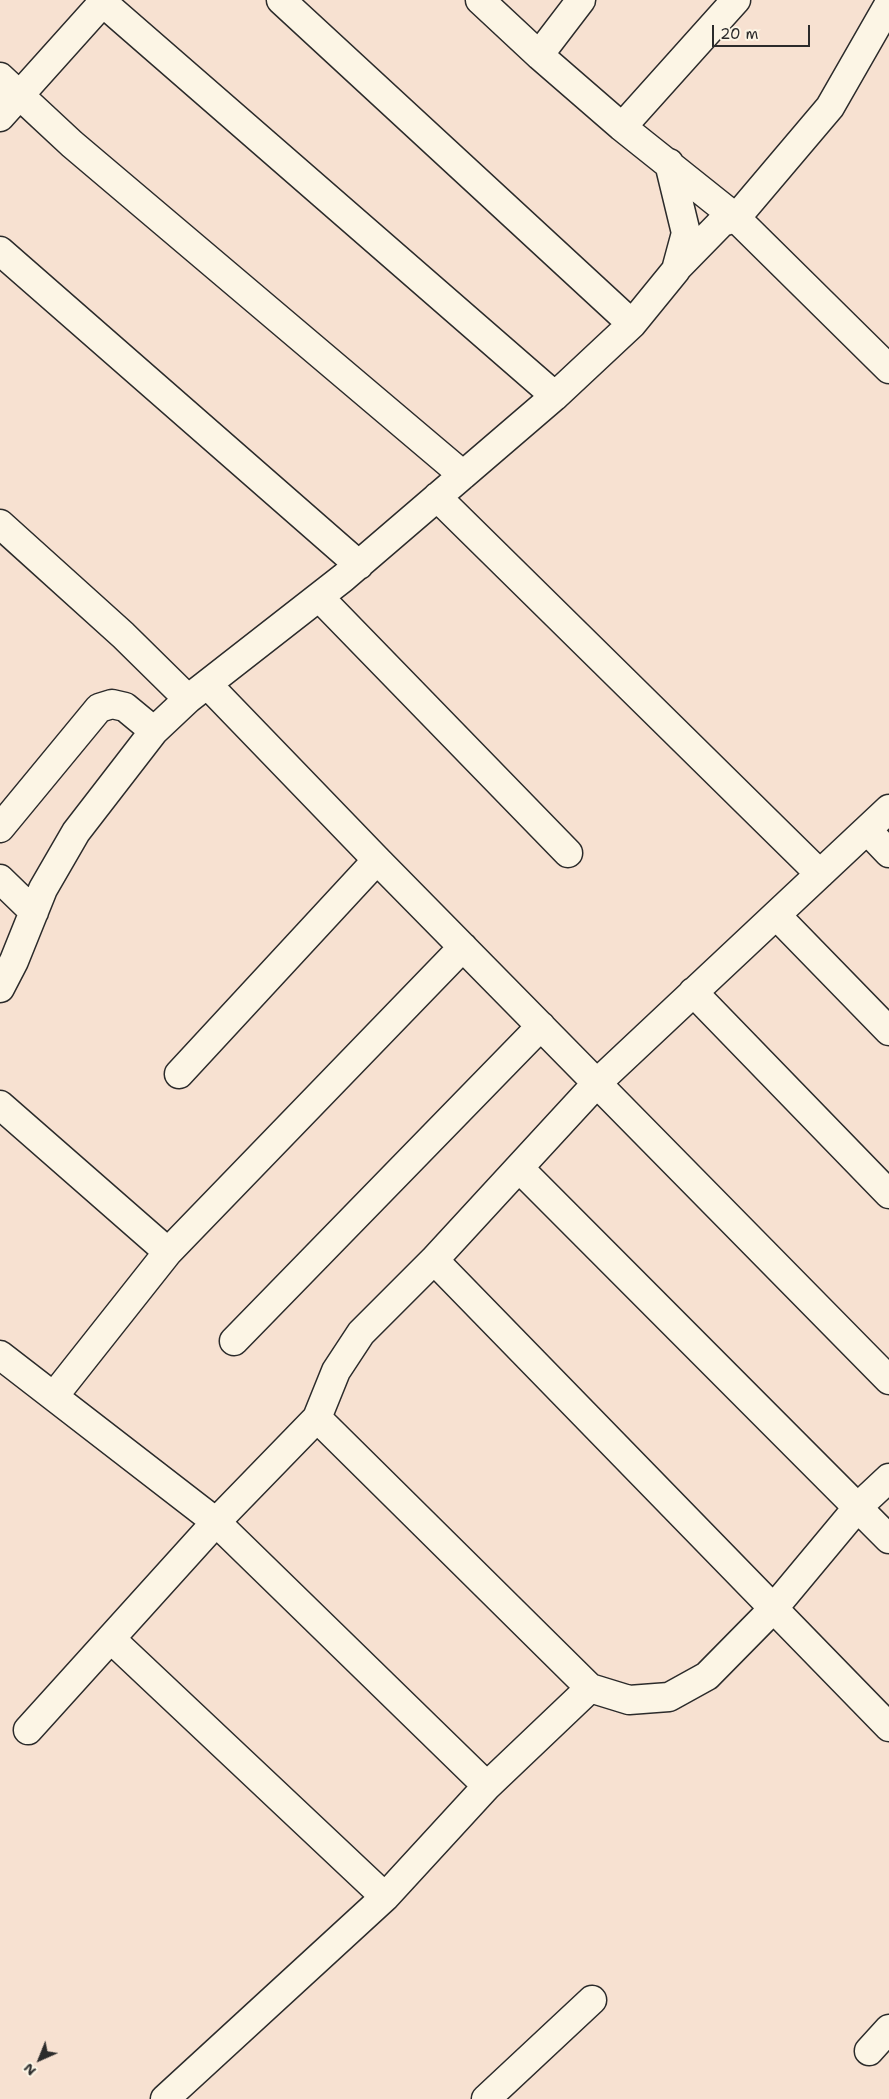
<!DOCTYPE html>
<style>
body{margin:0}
#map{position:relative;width:889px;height:2099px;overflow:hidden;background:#f7e1d1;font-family:"Shantell Sans",sans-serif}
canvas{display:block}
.north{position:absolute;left:15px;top:2034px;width:50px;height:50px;-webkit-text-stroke:4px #fcf5e5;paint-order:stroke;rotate:224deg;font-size:14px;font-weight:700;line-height:20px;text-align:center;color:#2b2b2b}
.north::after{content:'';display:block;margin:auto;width:18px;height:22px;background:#2b2b2b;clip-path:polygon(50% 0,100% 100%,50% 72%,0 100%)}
.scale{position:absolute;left:712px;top:25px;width:98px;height:22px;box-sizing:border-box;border:2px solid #2b2b2b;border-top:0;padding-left:6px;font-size:15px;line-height:18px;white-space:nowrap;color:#2b2b2b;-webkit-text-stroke:4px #fcf5e5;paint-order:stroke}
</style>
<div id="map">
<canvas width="889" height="2099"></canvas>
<div class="north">N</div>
<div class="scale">20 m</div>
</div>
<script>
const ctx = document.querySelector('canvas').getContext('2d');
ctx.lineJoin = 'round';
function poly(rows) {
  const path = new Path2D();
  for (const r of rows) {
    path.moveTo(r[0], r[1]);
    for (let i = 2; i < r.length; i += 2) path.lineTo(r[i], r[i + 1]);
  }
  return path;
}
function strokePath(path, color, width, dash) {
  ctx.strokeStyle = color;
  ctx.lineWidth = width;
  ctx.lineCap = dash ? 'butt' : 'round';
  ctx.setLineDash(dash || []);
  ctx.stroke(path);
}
const minor = poly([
 [100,0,555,396],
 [281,0,632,324],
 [480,0,539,55,622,127,736,218,889,369],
 [539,55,581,0],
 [0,77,72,144,463,475],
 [0,117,105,0],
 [622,127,736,0],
 [0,251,359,565],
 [677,268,722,222,736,218,830,107,889,4],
 [437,497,820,874],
 [0,524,123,635,188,699],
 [319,597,568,853],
 [208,685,377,860,889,1380],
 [0,828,99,708,112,704,125,707,154,731],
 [867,830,889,853],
 [0,879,34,912],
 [776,915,889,1031],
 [0,988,14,961,43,889,76,832,154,731,188,699,343,578,555,396,632,324,676,270,686,233,669,163],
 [693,992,889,1194],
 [179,1074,377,860],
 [0,1105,168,1252],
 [519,1168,889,1539],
 [434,1260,889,1727],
 [234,1341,541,1026],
 [0,1355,216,1522,487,1786],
 [54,1396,168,1252,463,947],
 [317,1418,336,1371,361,1333,434,1260,597,1083,889,809],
 [111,1639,385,1897],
 [28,1730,216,1522,317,1418,590,1688],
 [869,2051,889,2029],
 [165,2099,385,1897,487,1786,590,1688,629,1700,669,1697,707,1676,773,1609,858,1507,889,1478],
 [486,2099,592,2000]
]);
strokePath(minor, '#2b2b2b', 31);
strokePath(minor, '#fcf5e5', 28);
</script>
